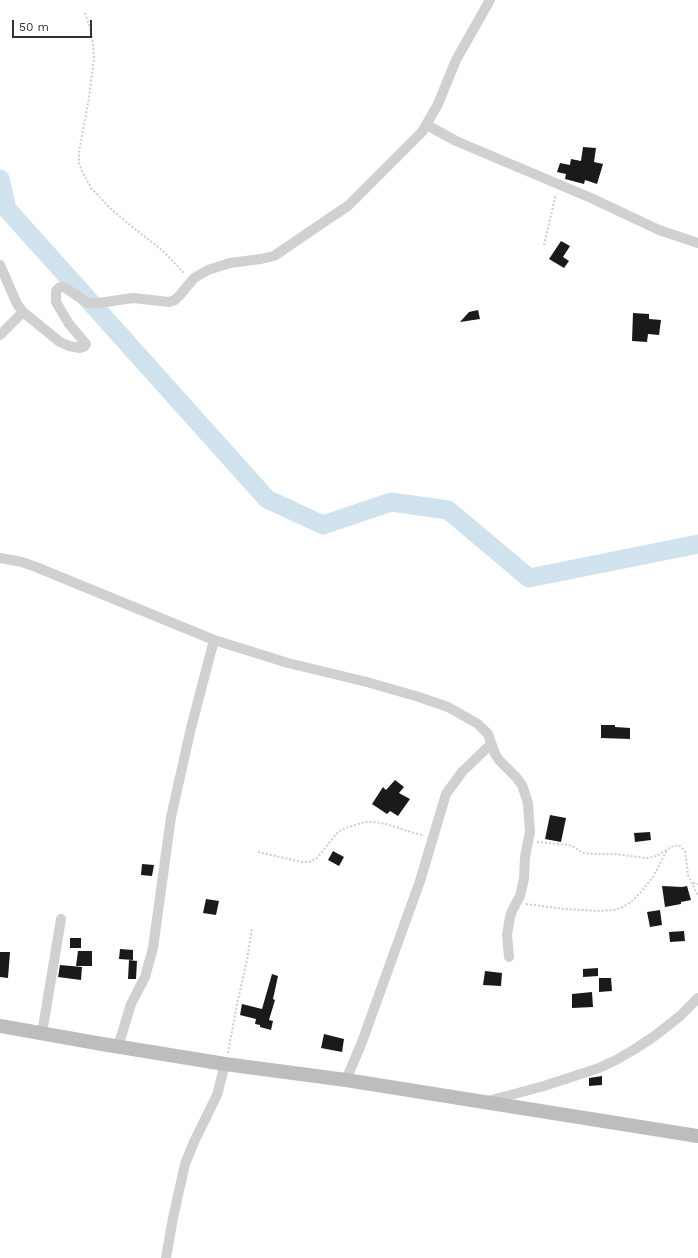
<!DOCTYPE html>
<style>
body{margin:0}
#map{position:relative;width:698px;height:1258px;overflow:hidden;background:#fff;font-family:"Work Sans",sans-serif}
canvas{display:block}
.scale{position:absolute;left:12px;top:20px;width:80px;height:18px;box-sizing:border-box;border:2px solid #333;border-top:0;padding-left:5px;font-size:12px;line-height:14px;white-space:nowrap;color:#333;-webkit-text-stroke:3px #fff;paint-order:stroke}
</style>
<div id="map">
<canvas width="698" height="1258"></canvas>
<div class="scale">50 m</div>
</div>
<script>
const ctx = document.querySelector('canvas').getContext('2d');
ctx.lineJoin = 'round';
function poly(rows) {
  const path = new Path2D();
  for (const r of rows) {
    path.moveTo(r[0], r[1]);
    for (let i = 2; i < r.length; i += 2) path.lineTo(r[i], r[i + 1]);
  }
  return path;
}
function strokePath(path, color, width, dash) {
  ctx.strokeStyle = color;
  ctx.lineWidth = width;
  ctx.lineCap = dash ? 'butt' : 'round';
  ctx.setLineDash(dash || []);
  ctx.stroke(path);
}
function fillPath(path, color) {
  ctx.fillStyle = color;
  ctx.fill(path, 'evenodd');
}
strokePath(poly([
 [0,179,7,209,267,499,323,525,391,502,448,510,529,578,698,544]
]), '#cfe2ee', 19);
fillPath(poly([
 [583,147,596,148,594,162,603,164,597,184,585,180,584,184,565,179,566,174,557,172,560,163,570,165,571,159,581,161],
 [561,241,570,246,563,257,569,261,564,268,549,259],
 [478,310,480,319,460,322,469,312],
 [633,313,649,314,649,319,661,320,659,335,648,334,647,342,632,341],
 [601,725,615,725,615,727,630,728,630,739,601,738],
 [395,780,404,787,399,793,410,799,398,816,390,811,387,814,372,804,383,787,386,790],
 [550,815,566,818,561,842,545,839],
 [650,832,651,840,635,842,634,833],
 [333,851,344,857,339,866,328,860],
 [142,864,154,865,152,876,141,875],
 [662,886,682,887,687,886,691,900,681,902,681,904,665,907],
 [206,899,219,901,216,915,203,913],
 [660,910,662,925,650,927,647,912],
 [684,931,685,941,670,942,669,932],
 [70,938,81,938,81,948,70,948],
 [120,949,133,950,133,960,119,959],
 [78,951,92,951,92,966,76,966],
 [0,952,10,952,8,978,0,977],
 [129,960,137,961,136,979,128,979],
 [60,965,82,967,81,980,58,977],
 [598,968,598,976,583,977,583,969],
 [485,971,502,973,501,986,483,985],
 [272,974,278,976,273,999,275,1000,269,1020,273,1021,271,1030,260,1027,260,1025,255,1024,256,1019,240,1015,242,1004,262,1009],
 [599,978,611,978,612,991,599,992],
 [592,992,593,1007,572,1008,572,994],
 [324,1034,344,1039,342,1052,321,1048],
 [602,1076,602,1085,589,1086,589,1078]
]), '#1a1a1a');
strokePath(poly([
 [85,13,91,31,93,44,94,57,89,98,79,152,79,163,82,171,91,188,110,208,131,226,162,250,185,274],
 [544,245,556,194],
 [537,842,569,845,574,847,583,853,598,854,615,854,647,858,657,856,671,847,679,845,685,851,688,875,698,896],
 [258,852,302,862,309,862,317,858,338,832,345,828,365,822,374,822,386,824,424,836],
 [693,883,698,884],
 [526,904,566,909,600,911,614,910,623,907,631,902,641,892,653,877,667,850],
 [228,1053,237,1004,247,960,252,928]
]), '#cdcdcd', 2, [2, 2]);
strokePath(poly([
 [427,125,456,141,591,198,659,230,698,243],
 [0,265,17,304,23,312,60,342,69,346,80,348,84,347,86,344,69,324,56,302,56,291,60,287,64,287,88,303,98,303,133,298,169,302,175,300,180,295,194,278,208,270,230,263,261,259,274,256,349,205,422,132,438,104,456,60,490,0],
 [0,335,23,312],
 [0,558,22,562,36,567,214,640,288,663,367,682,419,697,448,707,478,724,488,734,495,754,499,760,516,777,522,785,528,803,530,832,525,857,524,879,520,896,512,911,510,917,507,935,509,957],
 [42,1033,61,919],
 [118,1047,131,1004,145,977,153,948,171,817,191,728,214,640],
 [346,1080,362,1042,420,881,446,794,462,772,491,744],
 [488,1101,544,1086,599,1068,616,1060,635,1049,656,1035,680,1016,698,998],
 [166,1258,173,1218,185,1164,194,1142,217,1095,225,1064]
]), '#d0d0d0', 10);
strokePath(poly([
 [0,1026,102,1044,225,1064,346,1080,698,1136]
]), '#bdbdbd', 14);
</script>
